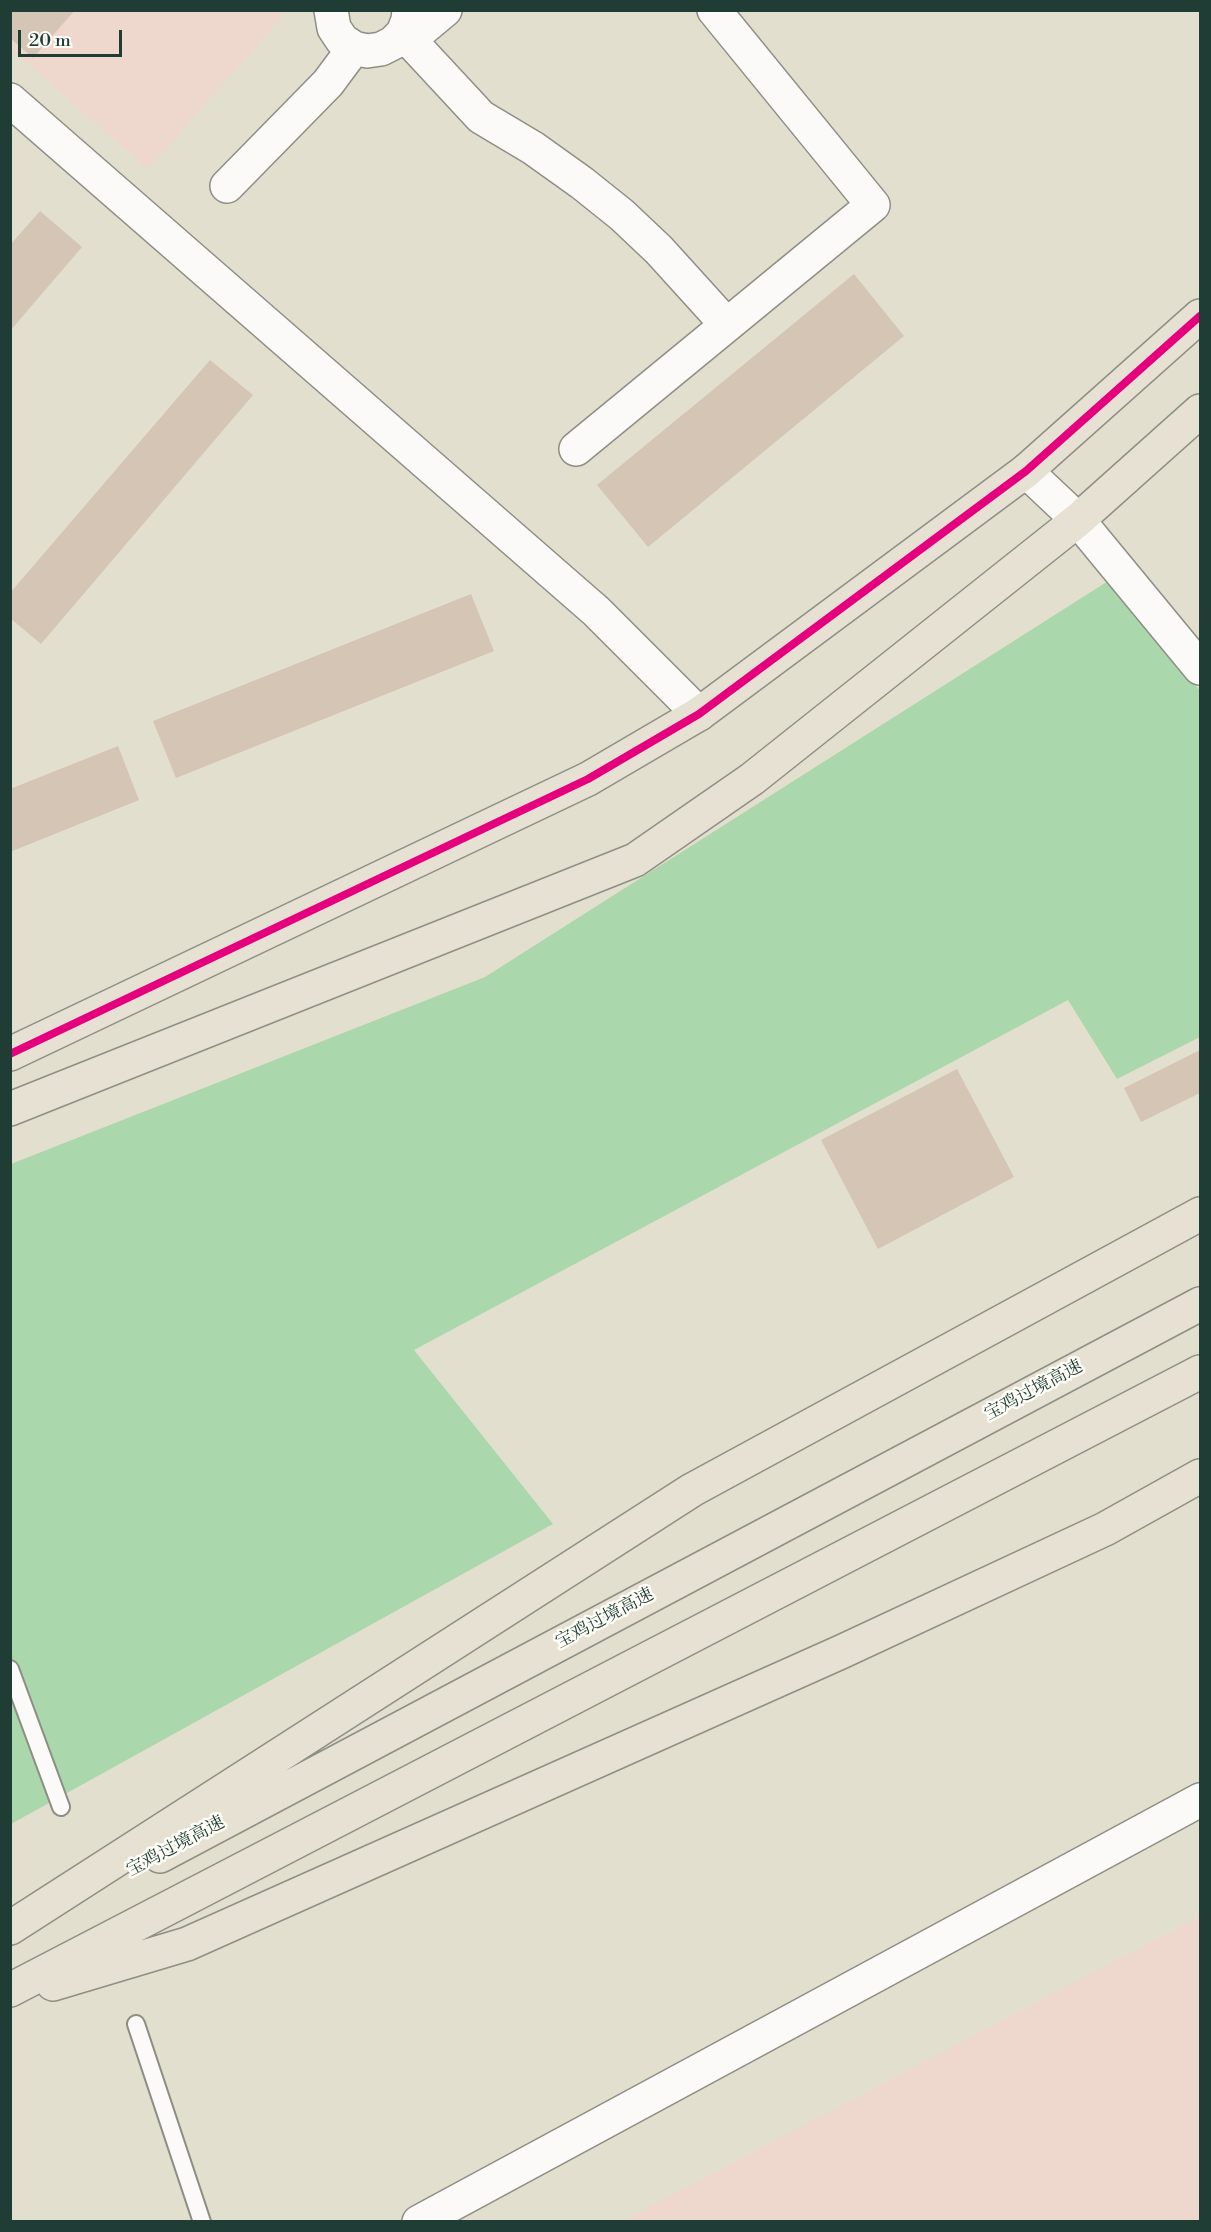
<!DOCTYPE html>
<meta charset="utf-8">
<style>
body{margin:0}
#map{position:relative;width:1211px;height:2232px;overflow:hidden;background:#e3dfce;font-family:"Libre Bodoni",serif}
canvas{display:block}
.frame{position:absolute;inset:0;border:12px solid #1f3d34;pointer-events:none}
.scale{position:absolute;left:18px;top:30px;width:104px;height:27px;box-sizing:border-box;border:3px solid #1f3d34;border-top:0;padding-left:8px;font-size:18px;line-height:21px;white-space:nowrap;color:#1f3d34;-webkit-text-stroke:4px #fdfcf7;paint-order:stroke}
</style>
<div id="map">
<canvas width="1211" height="2232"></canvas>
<div class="frame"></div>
<div class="scale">20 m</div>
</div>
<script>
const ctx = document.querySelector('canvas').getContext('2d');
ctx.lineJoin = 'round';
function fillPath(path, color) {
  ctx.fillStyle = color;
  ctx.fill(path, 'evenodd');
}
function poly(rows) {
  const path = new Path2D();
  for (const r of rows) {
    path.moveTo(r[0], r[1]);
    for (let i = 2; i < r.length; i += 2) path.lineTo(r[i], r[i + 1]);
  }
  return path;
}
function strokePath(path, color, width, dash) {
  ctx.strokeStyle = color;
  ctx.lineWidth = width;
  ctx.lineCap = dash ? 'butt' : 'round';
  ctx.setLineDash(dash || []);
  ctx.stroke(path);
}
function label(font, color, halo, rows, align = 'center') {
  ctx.font = font + ' "Libre Bodoni","Noto Serif SC",serif';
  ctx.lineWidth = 5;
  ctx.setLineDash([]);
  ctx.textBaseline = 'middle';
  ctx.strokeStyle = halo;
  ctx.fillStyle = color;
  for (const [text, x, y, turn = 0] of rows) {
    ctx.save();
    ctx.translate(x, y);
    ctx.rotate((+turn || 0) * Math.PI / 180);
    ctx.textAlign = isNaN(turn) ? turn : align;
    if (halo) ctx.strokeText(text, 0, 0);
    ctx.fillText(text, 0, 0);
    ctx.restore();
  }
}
fillPath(poly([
 [11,11,287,11,148,169,11,49],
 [1200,1916,1200,2221,623,2221]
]), '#eed7cd');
fillPath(poly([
 [1116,576,1200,691,1200,1037,1117,1079,1068,1000,414,1350,553,1524,11,1824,11,1164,485,977]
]), '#abd7ac');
fillPath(poly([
 [10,10,75,10,33,58,10,38],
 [40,211,82,247,10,331,10,245],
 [854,274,904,336,648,547,597,485],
 [210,360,253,395,41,644,10,618,10,593],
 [471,594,494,651,176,778,153,721],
 [118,746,139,800,10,852,10,789],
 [1200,1050,1200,1093,1141,1122,1124,1088],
 [957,1069,1014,1177,878,1249,821,1140]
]), '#d4c5b5');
const lane = poly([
 [10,1669,61,1807],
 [136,2024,202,2222]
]);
const street = poly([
 [331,10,334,28,342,40,354,48,367,51,381,49,393,43,403,33,408,20,409,10],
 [403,33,481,117,533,148,582,183,622,215,659,250,727,325],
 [409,40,445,10],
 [10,100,596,611,699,714],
 [227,186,328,83,354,48],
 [576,449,873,205,714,10],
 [1026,471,1078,520,1200,668],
 [419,2222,1200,1800]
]);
const primary = poly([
 [10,1054,588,779,699,714,1026,471,1200,316],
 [10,1109,635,860,752,779,1078,520,1200,411]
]);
const highway = poly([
 [160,1856,1200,1304],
 [10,1928,692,1490,1200,1214],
 [53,1984,187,1944,841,1652,1105,1529,1200,1476],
 [10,1990,1200,1372]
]);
strokePath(lane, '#8d8f85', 20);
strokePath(street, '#8d8f85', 36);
strokePath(primary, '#8d8f85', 36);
strokePath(highway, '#8d8f85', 36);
strokePath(lane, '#fbfaf8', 16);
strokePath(street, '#fbfaf8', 33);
strokePath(primary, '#e6e1d3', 33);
strokePath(highway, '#e6e1d3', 33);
strokePath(poly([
 [10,1054,588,779,699,714,1026,471,1200,316]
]), '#e5007d', 8);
label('18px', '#1f3d34', '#fdfcf7', [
 ["宝鸡过境高速",1034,1391,-28],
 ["宝鸡过境高速",605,1619,-28],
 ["宝鸡过境高速",176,1847,-28]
]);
</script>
